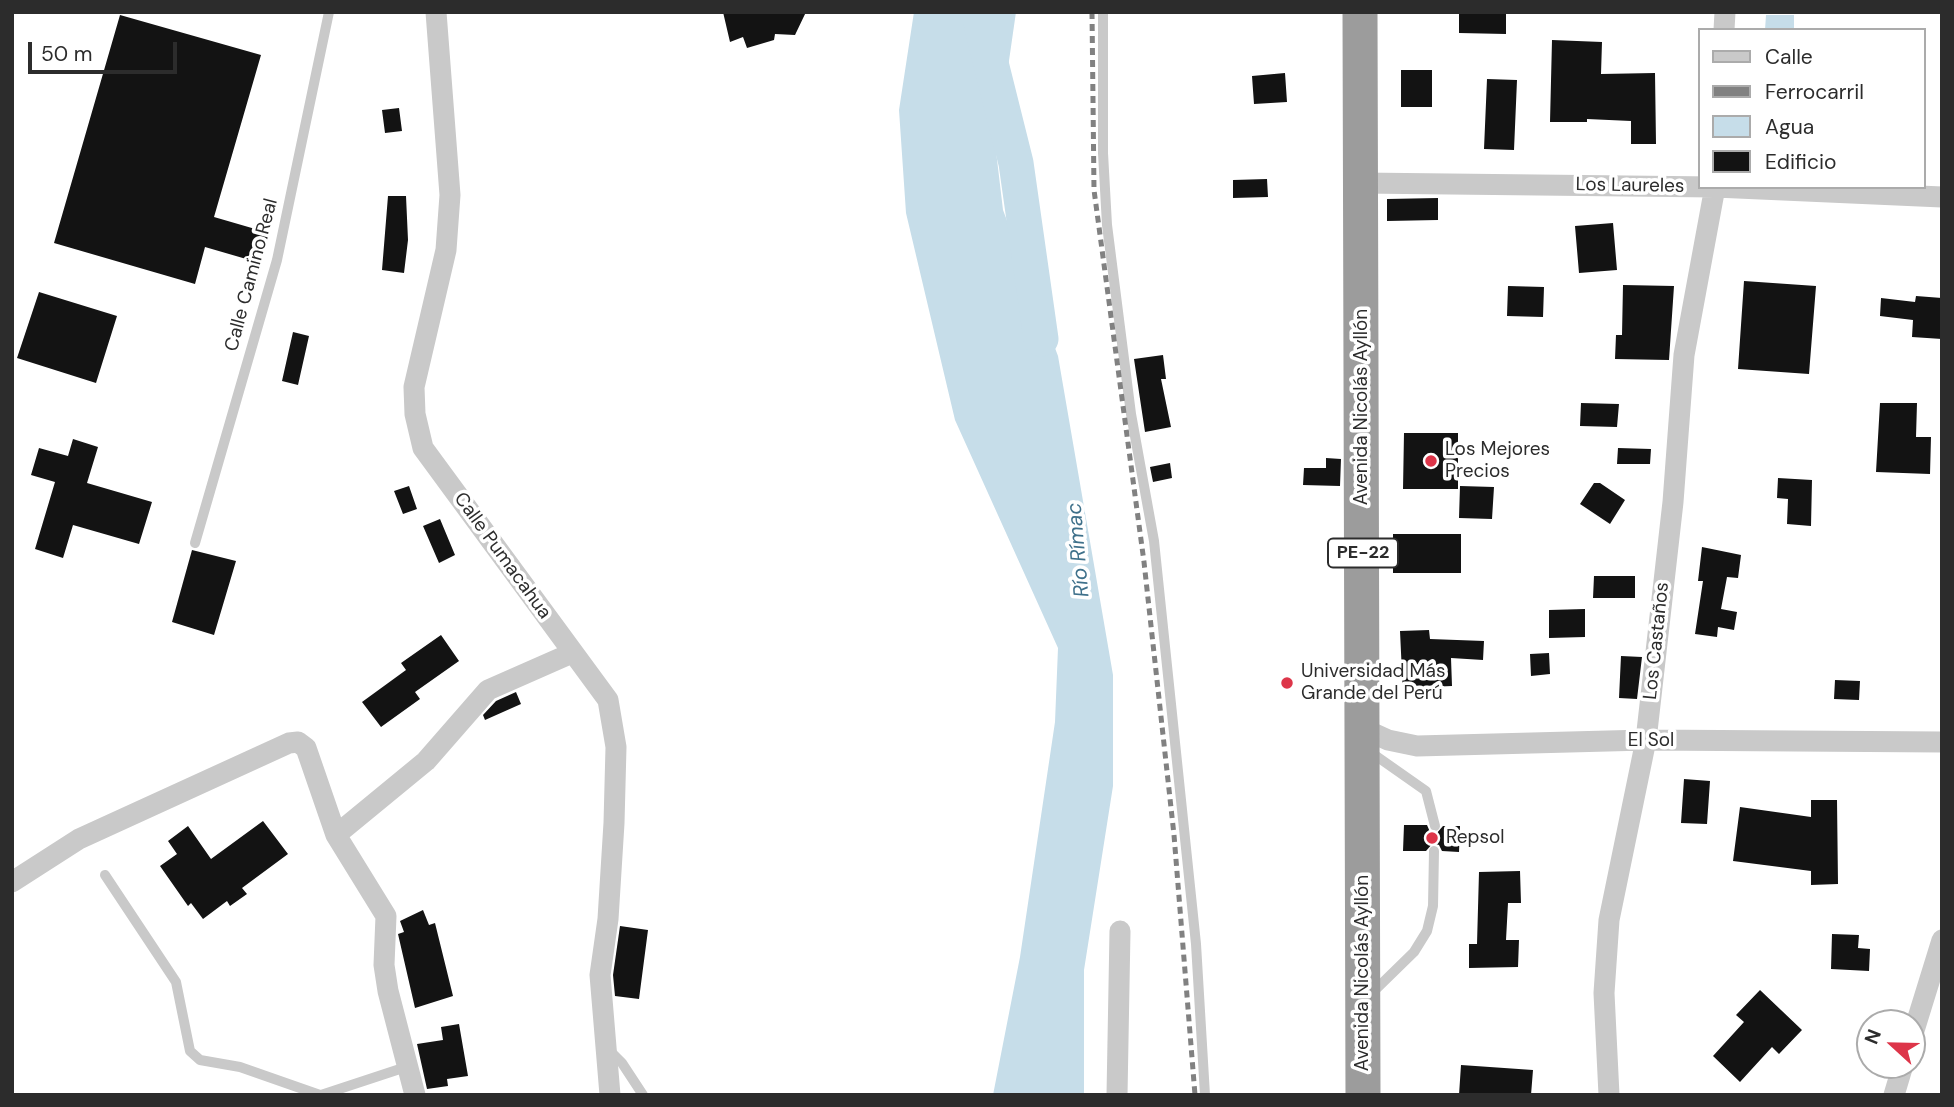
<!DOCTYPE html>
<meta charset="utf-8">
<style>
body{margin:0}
#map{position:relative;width:1954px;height:1107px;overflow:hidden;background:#fff;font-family:"DM Sans",sans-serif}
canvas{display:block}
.frame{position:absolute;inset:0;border:14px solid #2c2c2c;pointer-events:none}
.legend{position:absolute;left:1698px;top:28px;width:228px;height:161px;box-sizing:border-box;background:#fff;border:2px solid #ababab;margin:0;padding:9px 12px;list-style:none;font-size:21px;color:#2c2c2c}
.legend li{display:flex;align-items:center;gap:14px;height:35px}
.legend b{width:35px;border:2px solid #ababab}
.north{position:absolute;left:1856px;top:1009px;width:70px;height:70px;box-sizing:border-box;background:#fff;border:2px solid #ababab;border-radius:50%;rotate:292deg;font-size:19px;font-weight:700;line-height:28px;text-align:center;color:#2c2c2c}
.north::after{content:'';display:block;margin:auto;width:24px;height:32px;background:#dd3549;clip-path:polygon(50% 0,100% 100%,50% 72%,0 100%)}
.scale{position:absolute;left:28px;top:42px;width:149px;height:32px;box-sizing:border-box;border:4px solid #2c2c2c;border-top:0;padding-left:9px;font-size:21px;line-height:24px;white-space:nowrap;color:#2c2c2c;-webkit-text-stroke:5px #fff;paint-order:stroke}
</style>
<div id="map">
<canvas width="1954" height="1107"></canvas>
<div class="frame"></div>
<ul class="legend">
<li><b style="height:9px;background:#c9c9c9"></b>Calle</li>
<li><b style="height:9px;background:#818181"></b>Ferrocarril</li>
<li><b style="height:19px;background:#c6dde9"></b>Agua</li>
<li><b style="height:19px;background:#131313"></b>Edificio</li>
</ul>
<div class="north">N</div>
<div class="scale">50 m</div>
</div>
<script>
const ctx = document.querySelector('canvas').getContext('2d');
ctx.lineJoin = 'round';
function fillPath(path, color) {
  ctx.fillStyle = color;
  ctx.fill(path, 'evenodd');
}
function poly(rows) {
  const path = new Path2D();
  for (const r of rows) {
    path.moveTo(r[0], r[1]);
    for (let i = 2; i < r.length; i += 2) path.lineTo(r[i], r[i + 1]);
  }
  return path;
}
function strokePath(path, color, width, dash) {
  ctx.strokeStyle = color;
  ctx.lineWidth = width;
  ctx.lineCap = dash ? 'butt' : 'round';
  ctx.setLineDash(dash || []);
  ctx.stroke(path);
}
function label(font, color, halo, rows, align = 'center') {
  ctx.font = font + ' "DM Sans",sans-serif';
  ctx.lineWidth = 7;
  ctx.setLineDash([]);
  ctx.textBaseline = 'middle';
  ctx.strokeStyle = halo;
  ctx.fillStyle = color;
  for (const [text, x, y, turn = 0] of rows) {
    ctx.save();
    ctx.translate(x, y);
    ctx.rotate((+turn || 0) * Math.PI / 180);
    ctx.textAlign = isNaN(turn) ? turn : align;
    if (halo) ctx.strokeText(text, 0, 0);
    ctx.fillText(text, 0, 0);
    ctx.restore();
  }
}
fillPath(poly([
 [914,12,1016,12,996,151,1003,210,1058,356,1113,675,1113,786,1084,970,1084,1095,993,1095,1020,957,1055,722,1058,648,955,420,906,213,899,110],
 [1766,15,1794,15,1794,29,1765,30]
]), '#c6dde9');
strokePath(poly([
 [981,12,981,23,1016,163,1041,339]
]), '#c6dde9', 35);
fillPath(poly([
 [723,12,806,12,795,35,775,34,774,40,747,48,743,37,730,42],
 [1459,12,1506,12,1506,34,1459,33],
 [120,15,261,55,214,217,269,233,260,263,205,247,195,284,54,243],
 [1552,40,1602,42,1601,74,1655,73,1656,144,1631,144,1631,121,1587,119,1587,122,1550,122],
 [1401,70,1432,70,1432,107,1401,107],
 [1285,73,1287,102,1254,104,1252,76],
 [1487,79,1517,80,1514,150,1484,149],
 [399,108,402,131,385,133,382,110],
 [1267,179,1268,197,1233,198,1233,180],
 [388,196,406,196,408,240,404,273,382,270],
 [1438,198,1438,220,1387,221,1387,199],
 [1613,223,1617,270,1579,273,1575,226],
 [1744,281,1816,286,1809,374,1738,369],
 [1623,285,1674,286,1669,360,1615,359,1616,335,1622,335],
 [1508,286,1544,287,1543,317,1507,316],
 [39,292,117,316,96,383,17,358],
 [1916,296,1942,298,1942,339,1912,337,1913,320,1880,316,1881,298,1915,302],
 [293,332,309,336,298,385,282,381],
 [1163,355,1166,379,1161,379,1171,427,1145,432,1134,359],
 [1581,403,1619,404,1617,427,1580,426],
 [1880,403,1917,403,1916,437,1931,437,1930,474,1876,472],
 [1404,433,1458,433,1458,489,1403,489],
 [73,439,98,447,87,483,152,502,139,544,73,525,63,558,35,549,55,482,31,475,39,448,68,456],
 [1618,448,1651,449,1650,464,1617,464],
 [1326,458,1341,459,1340,486,1303,485,1304,468,1326,468],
 [1170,463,1172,478,1153,482,1150,467],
 [1778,478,1812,480,1811,526,1787,524,1788,499,1777,498],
 [1594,483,1600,483,1625,500,1610,524,1580,504],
 [409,486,417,509,403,514,394,491],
 [1460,486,1494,487,1492,519,1459,518],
 [440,519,455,555,439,563,423,526],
 [1393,534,1461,534,1461,573,1393,573],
 [1702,547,1741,555,1738,578,1727,577,1721,609,1737,612,1734,630,1718,627,1717,637,1695,634,1703,581,1698,581],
 [192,550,236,561,214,635,172,622],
 [1594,576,1635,576,1635,598,1593,598],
 [1585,609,1585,637,1549,638,1549,610],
 [1429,630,1430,639,1484,641,1483,660,1451,658,1452,686,1428,687,1428,694,1403,695,1400,631],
 [441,635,459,661,415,692,420,699,381,727,362,702,406,670,401,663],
 [1549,653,1550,674,1531,676,1530,654],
 [1621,656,1642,657,1637,699,1619,698],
 [1835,680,1860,681,1859,700,1834,699],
 [516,692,521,704,485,720,483,715,496,701],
 [1684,779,1710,781,1707,824,1681,823],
 [1811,800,1837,800,1838,884,1811,885,1811,871,1733,861,1740,807,1811,817],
 [263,821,288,854,242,888,247,894,230,906,227,901,203,919,191,903,188,906,160,866,177,854,168,841,188,826,211,859],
 [1404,825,1427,825,1430,832,1436,834,1443,826,1460,826,1459,852,1442,851,1439,845,1433,843,1426,851,1403,851],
 [1520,871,1521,903,1508,903,1506,940,1519,940,1518,967,1469,968,1469,944,1477,944,1479,872],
 [423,910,429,925,435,923,453,996,415,1008,398,934,404,932,400,921],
 [620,926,648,930,639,999,615,996,613,975],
 [1832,934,1859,935,1858,948,1870,949,1869,971,1831,969],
 [1760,990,1802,1030,1779,1054,1772,1047,1740,1082,1713,1056,1744,1022,1736,1015],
 [459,1024,468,1076,447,1079,448,1086,427,1089,417,1044,443,1040,441,1027],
 [1461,1065,1533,1070,1531,1095,1459,1095]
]), '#131313');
strokePath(poly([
 [1103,12,1103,153,1107,225,1131,414,1154,541,1196,944,1205,1095],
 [195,543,277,260,329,12],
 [1369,751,1426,791,1435,826],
 [105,875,176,982,190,1051,200,1060,240,1067,320,1095],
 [1371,994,1414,952,1427,931,1433,906,1434,851],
 [609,1050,622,1063,643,1095],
 [321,1095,409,1066]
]), '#c9c9c9', 10);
strokePath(poly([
 [436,12,450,195,446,250,414,387,415,414,423,448,608,700,616,747,614,823,608,919,600,975,610,1095],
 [1724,30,1725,12],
 [1361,183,1715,187,1942,197],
 [1364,729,1388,740,1417,746,1646,740,1942,742],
 [336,835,426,761,488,690,572,653],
 [12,882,79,839,289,743,298,742,306,748,336,835,386,916,384,965,388,991,415,1095],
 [1912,1037,1942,940],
 [1117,1095,1120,931],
 [1609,1095,1604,993,1609,920,1646,740,1673,502,1684,355,1715,187],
 [1894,1095,1903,1065]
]), '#c9c9c9', 21);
strokePath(poly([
 [1360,12,1363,1095]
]), '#9c9c9c', 35);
strokePath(poly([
 [1092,12,1094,190,1144,562,1174,835,1195,1095]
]), '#818181', 5, [7, 5]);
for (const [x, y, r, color] of [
 [1431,461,7,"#dd3549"],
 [1287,683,7,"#dd3549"],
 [1432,838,7,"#dd3549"]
]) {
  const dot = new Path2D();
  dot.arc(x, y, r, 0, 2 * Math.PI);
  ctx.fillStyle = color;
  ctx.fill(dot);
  strokePath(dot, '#fff', 2.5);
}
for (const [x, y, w] of [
 [1363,553,70]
]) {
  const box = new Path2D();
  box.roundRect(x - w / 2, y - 14.5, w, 29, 5);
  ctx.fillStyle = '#fff';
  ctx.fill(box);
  strokePath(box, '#2c2c2c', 2);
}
label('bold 18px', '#2c2c2c', null, [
 ["PE-22",1363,553]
]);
label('19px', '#2c2c2c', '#fff', [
 ["Los Laureles",1630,186,1],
 ["Calle Camino Real",252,275,-75],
 ["Avenida Nicolás Ayllón",1362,407,-90],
 ["Calle Pumacahua",502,556,54],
 ["Los Castaños",1657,641,-84],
 ["El Sol",1651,741],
 ["Avenida Nicolás Ayllón",1363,973,-90]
]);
label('19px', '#2c2c2c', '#fff', [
 ["Los Mejores",1445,450],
 ["Precios",1445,472],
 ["Universidad Más",1301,672],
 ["Grande del Perú",1301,694],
 ["Repsol",1446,838]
], 'left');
label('italic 21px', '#3e708a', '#fff', [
 ["Río Rímac",1079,550,-95]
]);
</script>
